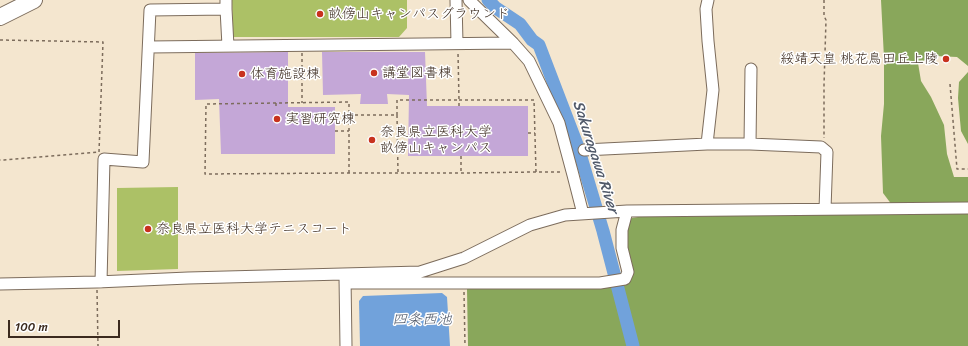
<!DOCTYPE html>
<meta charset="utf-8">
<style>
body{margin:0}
#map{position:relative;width:968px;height:346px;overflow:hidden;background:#f4e6cf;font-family:Sriracha,sans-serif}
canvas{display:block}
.scale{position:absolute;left:8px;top:320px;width:112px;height:18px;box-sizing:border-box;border:2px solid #3b2a1e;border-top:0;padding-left:5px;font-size:12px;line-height:14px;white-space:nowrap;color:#3b2a1e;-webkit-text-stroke:3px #fff;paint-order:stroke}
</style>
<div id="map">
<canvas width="968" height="346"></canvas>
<div class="scale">100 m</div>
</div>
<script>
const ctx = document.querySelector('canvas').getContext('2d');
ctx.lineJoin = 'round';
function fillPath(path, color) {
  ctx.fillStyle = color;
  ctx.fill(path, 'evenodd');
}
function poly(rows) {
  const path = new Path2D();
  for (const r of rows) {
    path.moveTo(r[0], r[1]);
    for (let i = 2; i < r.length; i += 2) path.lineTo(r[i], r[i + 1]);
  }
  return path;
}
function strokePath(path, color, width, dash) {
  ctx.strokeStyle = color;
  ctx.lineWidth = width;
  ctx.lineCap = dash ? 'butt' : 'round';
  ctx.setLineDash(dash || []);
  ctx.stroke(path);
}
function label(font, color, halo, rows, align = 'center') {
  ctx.font = font + ' Sriracha,"Klee One",sans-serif';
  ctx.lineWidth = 3;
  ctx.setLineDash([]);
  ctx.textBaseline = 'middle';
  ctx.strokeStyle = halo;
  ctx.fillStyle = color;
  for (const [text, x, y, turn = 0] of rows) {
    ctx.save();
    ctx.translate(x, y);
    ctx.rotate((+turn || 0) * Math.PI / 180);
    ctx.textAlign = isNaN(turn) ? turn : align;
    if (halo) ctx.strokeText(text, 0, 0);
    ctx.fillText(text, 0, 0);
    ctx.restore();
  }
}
fillPath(poly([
 [232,0,407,0,407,28,399,37,233,37],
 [178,187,178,269,117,271,117,188]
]), '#acc166');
fillPath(poly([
 [881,0,968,0,968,66,957,57,936,56,918,63,921,81,931,97,944,125,947,154,954,177,968,177,968,209,898,213,883,193,881,136,884,104,884,58],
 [968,72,968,144,961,131,958,98,959,82],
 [968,213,968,346,468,346,467,289,471,286,626,283,630,281,632,278,632,270,627,252,626,238,628,222,632,218,638,217]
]), '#89a75b');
fillPath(poly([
 [442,293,447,297,450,346,360,346,359,301,363,296]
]), '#71a2db');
strokePath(poly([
 [488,0,496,8,520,24,532,40,539,45,578,147,603,231,633,346]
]), '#71a2db', 13);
fillPath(poly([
 [288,52,288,107,335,107,335,154,221,154,219,99,195,100,195,53],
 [322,52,425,52,427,106,528,106,528,156,408,156,409,95,387,94,388,104,360,104,361,94,323,95]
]), '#c4a7d7');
const minor = poly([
 [456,0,457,43],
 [469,0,513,43,529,61,559,123,573,175,583,214],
 [226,9,228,46],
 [149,47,513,43],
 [707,144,713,90,708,41,706,9,708,0],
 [750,144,751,69],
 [584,150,707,144,750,144,821,147,827,152,825,209],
 [345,277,346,346],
 [101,282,104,159,143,162,150,10,226,9,226,0],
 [345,283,600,283,625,279,628,272,622,248,622,230,627,211],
 [0,284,97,282,188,278,420,272,464,258,530,225,565,215,627,211,968,208]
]);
const highway = poly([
 [0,17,34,0]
]);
strokePath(minor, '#7c6c5c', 13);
strokePath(highway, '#7c6c5c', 18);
strokePath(poly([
 [824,0,824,16,826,20,824,85,824,138],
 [0,40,103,42,99,152,4,160,0,160],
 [302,53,302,103],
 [950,84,957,169,968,169],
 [276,103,276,107],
 [459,106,459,100,534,100,536,172],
 [349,115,397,115,397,100,459,100,458,53],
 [397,115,398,173],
 [335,131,349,131],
 [397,131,409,130],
 [528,133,535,133],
 [461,156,461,172],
 [349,173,349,102,206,104,205,174,349,173,461,173,536,172,563,172],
 [97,290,98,346],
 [464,292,465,346]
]), '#7c6c5c', 1.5, [3, 3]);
strokePath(minor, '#fff', 11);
strokePath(highway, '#fff', 16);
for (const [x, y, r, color] of [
 [320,14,4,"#c8321e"],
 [946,59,4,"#c8321e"],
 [374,73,4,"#c8321e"],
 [242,74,4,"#c8321e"],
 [277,119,4,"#c8321e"],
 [372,140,4,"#c8321e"],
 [148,229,4,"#c8321e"]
]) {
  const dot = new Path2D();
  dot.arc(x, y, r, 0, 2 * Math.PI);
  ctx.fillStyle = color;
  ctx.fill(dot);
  strokePath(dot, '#fff', 1.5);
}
label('14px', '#3b2a1e', '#fff', [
 ["畝傍山キャンパスグラウンド",328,14],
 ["綏靖天皇 桃花鳥田丘上陵",938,59,"right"],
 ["講堂図書棟",382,73],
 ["体育施設棟",250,74],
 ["実習研究棟",285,119],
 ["奈良県立医科大学",380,132],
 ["畝傍山キャンパス",380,148],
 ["奈良県立医科大学テニスコート",156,229]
], 'left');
label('italic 15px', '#515a6a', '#fff', [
 ["Sakuragawa River",595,157,72],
 ["四条西池",422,320]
]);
</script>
